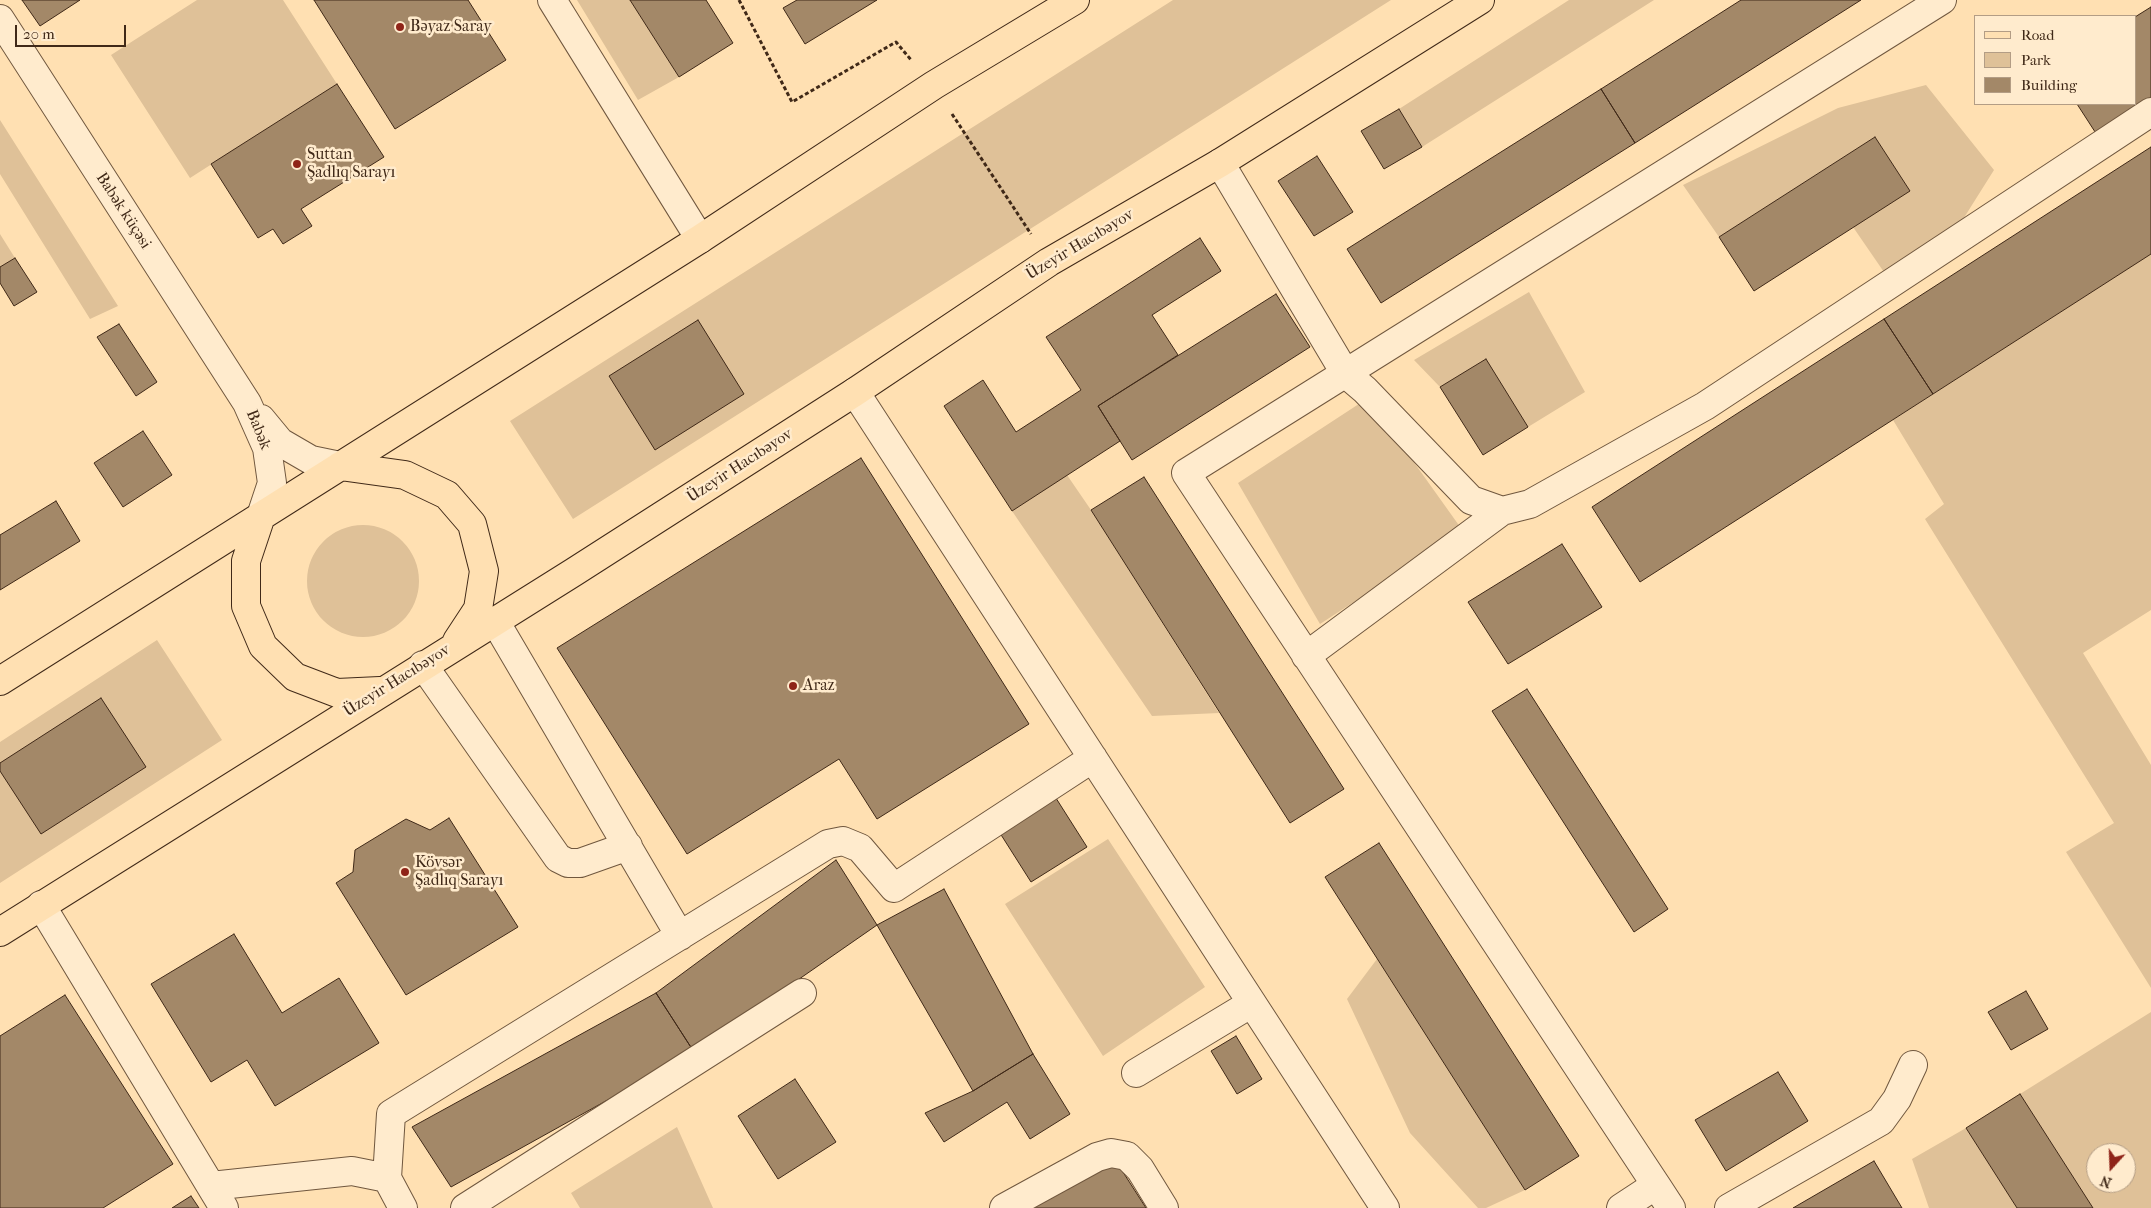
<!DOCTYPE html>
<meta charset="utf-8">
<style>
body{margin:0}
#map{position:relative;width:2151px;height:1208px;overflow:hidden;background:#ffe0b2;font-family:"IM FELL French Canon",serif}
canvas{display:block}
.legend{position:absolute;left:1974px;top:15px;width:162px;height:90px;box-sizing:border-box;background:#ffebcd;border:1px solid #b39d85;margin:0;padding:6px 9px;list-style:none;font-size:15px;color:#402918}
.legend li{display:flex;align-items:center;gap:10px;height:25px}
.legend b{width:25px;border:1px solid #b39d85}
.north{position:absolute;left:2086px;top:1143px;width:50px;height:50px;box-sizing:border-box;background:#ffebcd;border:1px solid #b39d85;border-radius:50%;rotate:200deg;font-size:14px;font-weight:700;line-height:20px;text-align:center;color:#402918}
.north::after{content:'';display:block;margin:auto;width:18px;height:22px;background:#8f2418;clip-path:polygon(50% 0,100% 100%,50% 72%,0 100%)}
.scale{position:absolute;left:15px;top:25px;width:111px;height:22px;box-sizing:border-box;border:2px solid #402918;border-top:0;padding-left:6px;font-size:15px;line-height:18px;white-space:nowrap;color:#402918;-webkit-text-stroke:4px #ffebcd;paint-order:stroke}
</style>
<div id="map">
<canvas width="2151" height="1208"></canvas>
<ul class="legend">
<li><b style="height:6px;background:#ffe0b2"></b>Road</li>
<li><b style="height:14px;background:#dfc198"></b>Park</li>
<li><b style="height:14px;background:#a38868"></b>Building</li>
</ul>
<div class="north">N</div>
<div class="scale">20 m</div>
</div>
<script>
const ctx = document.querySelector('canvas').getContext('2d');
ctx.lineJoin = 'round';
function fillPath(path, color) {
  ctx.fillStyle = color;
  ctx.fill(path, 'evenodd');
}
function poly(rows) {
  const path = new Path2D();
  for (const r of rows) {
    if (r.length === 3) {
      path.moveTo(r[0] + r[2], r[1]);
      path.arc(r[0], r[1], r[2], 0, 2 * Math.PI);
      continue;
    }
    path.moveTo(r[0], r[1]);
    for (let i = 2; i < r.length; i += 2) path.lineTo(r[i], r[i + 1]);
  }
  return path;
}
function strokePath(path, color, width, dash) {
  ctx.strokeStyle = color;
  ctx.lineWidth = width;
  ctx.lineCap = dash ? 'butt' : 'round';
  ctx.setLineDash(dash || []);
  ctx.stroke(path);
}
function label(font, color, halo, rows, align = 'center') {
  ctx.font = font + ' "IM FELL French Canon",serif';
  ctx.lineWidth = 5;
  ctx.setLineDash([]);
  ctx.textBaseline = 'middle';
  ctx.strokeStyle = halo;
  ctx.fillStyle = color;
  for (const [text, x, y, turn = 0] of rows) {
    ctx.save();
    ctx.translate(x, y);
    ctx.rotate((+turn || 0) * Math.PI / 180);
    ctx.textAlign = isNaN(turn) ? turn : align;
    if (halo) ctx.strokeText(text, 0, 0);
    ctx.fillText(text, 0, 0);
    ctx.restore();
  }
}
fillPath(poly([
 [197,0,283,0,337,84,190,178,111,55],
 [577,0,630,0,679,77,638,100],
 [1173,0,1391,0,573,519,510,421],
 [1569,0,1654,0,1422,147,1399,109],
 [1926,85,1994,170,1955,232,1886,275,1853,227,1910,191,1875,137,1719,237,1683,185,1838,108],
 [0,120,118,306,90,319,0,174],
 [0,234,15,258,0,267],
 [2151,254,2151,610,2083,653,2151,765,2151,988,2066,852,2114,823,1925,519,1944,504,1893,420],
 [1529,292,1585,392,1528,427,1486,360,1440,387,1414,360],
 [1368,398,1463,531,1320,624,1238,483],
 [1067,475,1091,510,1219,713,1152,716,1012,511],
 [363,581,56],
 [157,640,222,740,0,883,0,742],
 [1108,839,1205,987,1103,1056,1005,904],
 [1377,959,1525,1190,1486,1208,1478,1208,1410,1133,1347,999],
 [2151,1012,2151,1208,2093,1208,2020,1094],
 [2096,1153,2126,1153,2126,1183,2096,1183],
 [677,1127,713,1208,580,1208,571,1193],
 [1966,1128,2017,1208,1929,1208,1912,1159]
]), '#dfc198');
const building = poly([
 [22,0,80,0,40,26,22,0],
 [314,0,468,0,506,60,395,129,314,0],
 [630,0,706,0,733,43,679,77,630,0],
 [797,0,877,0,805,44,783,8,797,0],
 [1741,0,1861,0,1635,143,1601,89,1741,0],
 [2151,7,2151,104,2099,138,2077,104,2135,104,2135,17,2151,7],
 [337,84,384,157,301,209,312,226,283,244,273,229,258,238,211,164,337,84],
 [1601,89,1635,143,1381,303,1347,249,1601,89],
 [1399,109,1422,147,1384,169,1361,131,1399,109],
 [1875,137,1910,191,1754,291,1719,237,1875,137],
 [2151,147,2151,254,1933,394,1884,319,2151,147],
 [1317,156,1353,212,1314,236,1278,181,1317,156],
 [1200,238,1221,271,1152,315,1178,355,1098,406,1120,441,1012,511,944,406,983,380,1016,432,1081,390,1046,337,1200,238],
 [15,258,37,292,14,306,0,283,0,267,15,258],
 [1276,294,1310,347,1132,460,1098,406,1276,294],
 [1884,319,1933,394,1640,582,1592,507,1884,319],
 [698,320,744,394,655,450,609,376,698,320],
 [119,324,157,382,136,396,97,337,119,324],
 [1486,359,1528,427,1483,455,1440,387,1486,359],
 [143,431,172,475,123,507,94,463,143,431],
 [861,458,1029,724,877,819,839,759,687,854,557,648,861,458],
 [1144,477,1344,789,1290,823,1091,510,1144,477],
 [56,501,80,541,0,590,0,535,56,501],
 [1562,544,1602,607,1508,664,1468,602,1562,544],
 [1527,689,1668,909,1634,932,1492,711,1527,689],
 [101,698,146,767,41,834,0,771,0,763,101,698],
 [1054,795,1087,847,1031,882,998,830,1054,795],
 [449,818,518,927,406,995,336,883,353,872,355,850,406,819,430,830,449,818],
 [1379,843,1579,1156,1525,1190,1325,877,1379,843],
 [836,860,877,925,694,1052,656,993,836,860],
 [944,889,1033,1054,973,1091,877,925,944,889],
 [234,934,282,1013,339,978,379,1043,275,1106,247,1060,211,1082,151,984,234,934],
 [2026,991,2048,1029,2011,1050,1988,1012,2026,991],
 [656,993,694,1052,451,1187,412,1127,656,993],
 [65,995,173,1164,103,1208,0,1208,0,1036,65,995],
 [1236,1036,1262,1079,1237,1094,1211,1051,1236,1036],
 [1033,1054,1070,1114,1030,1139,1007,1102,944,1142,925,1113,973,1091,1033,1054],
 [1778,1072,1808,1121,1726,1171,1695,1120,1778,1072],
 [795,1079,836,1142,778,1179,738,1116,795,1079],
 [2020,1094,2093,1208,2017,1208,1966,1128,2020,1094],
 [1114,1158,1146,1208,1033,1208,1114,1158],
 [1874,1161,1902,1208,1793,1208,1874,1161],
 [191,1196,199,1208,172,1208,191,1196]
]);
fillPath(building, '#a38868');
strokePath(building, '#402918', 1);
const minor = poly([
 [552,0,700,239],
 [0,19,247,403,267,448,272,483,261,516],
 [1220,163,1345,373,1365,390,1471,500,1502,511,1530,504,1705,406,2151,112],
 [855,392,1385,1208],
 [261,419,280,442,311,460,340,466],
 [495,621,680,936],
 [1306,656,1502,511],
 [423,665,558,858,568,863,580,863,628,846],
 [41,905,224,1208],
 [1136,1073,1252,1003],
 [387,1178,391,1114,828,844,843,841,860,848,894,888,1093,758],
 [1656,1185,1186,473,1942,0],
 [211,1186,352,1171,387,1178,403,1208],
 [465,1208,802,993],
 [1004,1208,1097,1157,1111,1153,1127,1156,1140,1169,1164,1208],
 [1621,1208,1656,1185,1671,1208],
 [1729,1208,1881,1121,1897,1099,1913,1065]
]);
const major = poly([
 [340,466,405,475,447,495,472,524,484,571,478,609,457,641],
 [261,516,246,561,246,606,263,646,295,677,337,693,380,691],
 [0,681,700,239,934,85,1075,0],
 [0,932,574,572,855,392,1049,262,1220,163,1480,0]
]);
strokePath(minor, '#70573e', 30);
strokePath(major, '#402918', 30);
strokePath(poly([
 [739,0,792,102,896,42,912,61],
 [952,114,1031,234]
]), '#402918', 3, [4, 2.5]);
strokePath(minor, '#ffebcd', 28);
strokePath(major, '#ffe0b2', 28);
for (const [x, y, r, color] of [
 [400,27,5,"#8f2418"],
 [297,164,5,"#8f2418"],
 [793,686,5,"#8f2418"],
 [405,872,5,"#8f2418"]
]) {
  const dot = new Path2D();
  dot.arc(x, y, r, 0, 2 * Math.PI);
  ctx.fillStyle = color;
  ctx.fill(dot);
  strokePath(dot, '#ffebcd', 2);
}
label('16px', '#402918', '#ffebcd', [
 ["Bəyaz Saray",410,27],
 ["Suttan",307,155],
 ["Şadlıq Sarayı",307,173],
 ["Araz",803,686],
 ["Kövsər",415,863],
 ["Şadlıq Sarayı",415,881]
], 'left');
label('16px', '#402918', '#ffebcd', [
 ["Babək küçəsi",123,211,57],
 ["Üzeyir Hacıbəyov",1080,245,-31],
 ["Babək",258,430,68],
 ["Üzeyir Hacıbəyov",740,466,-33],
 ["Üzeyir Hacıbəyov",397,681,-32]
]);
</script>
